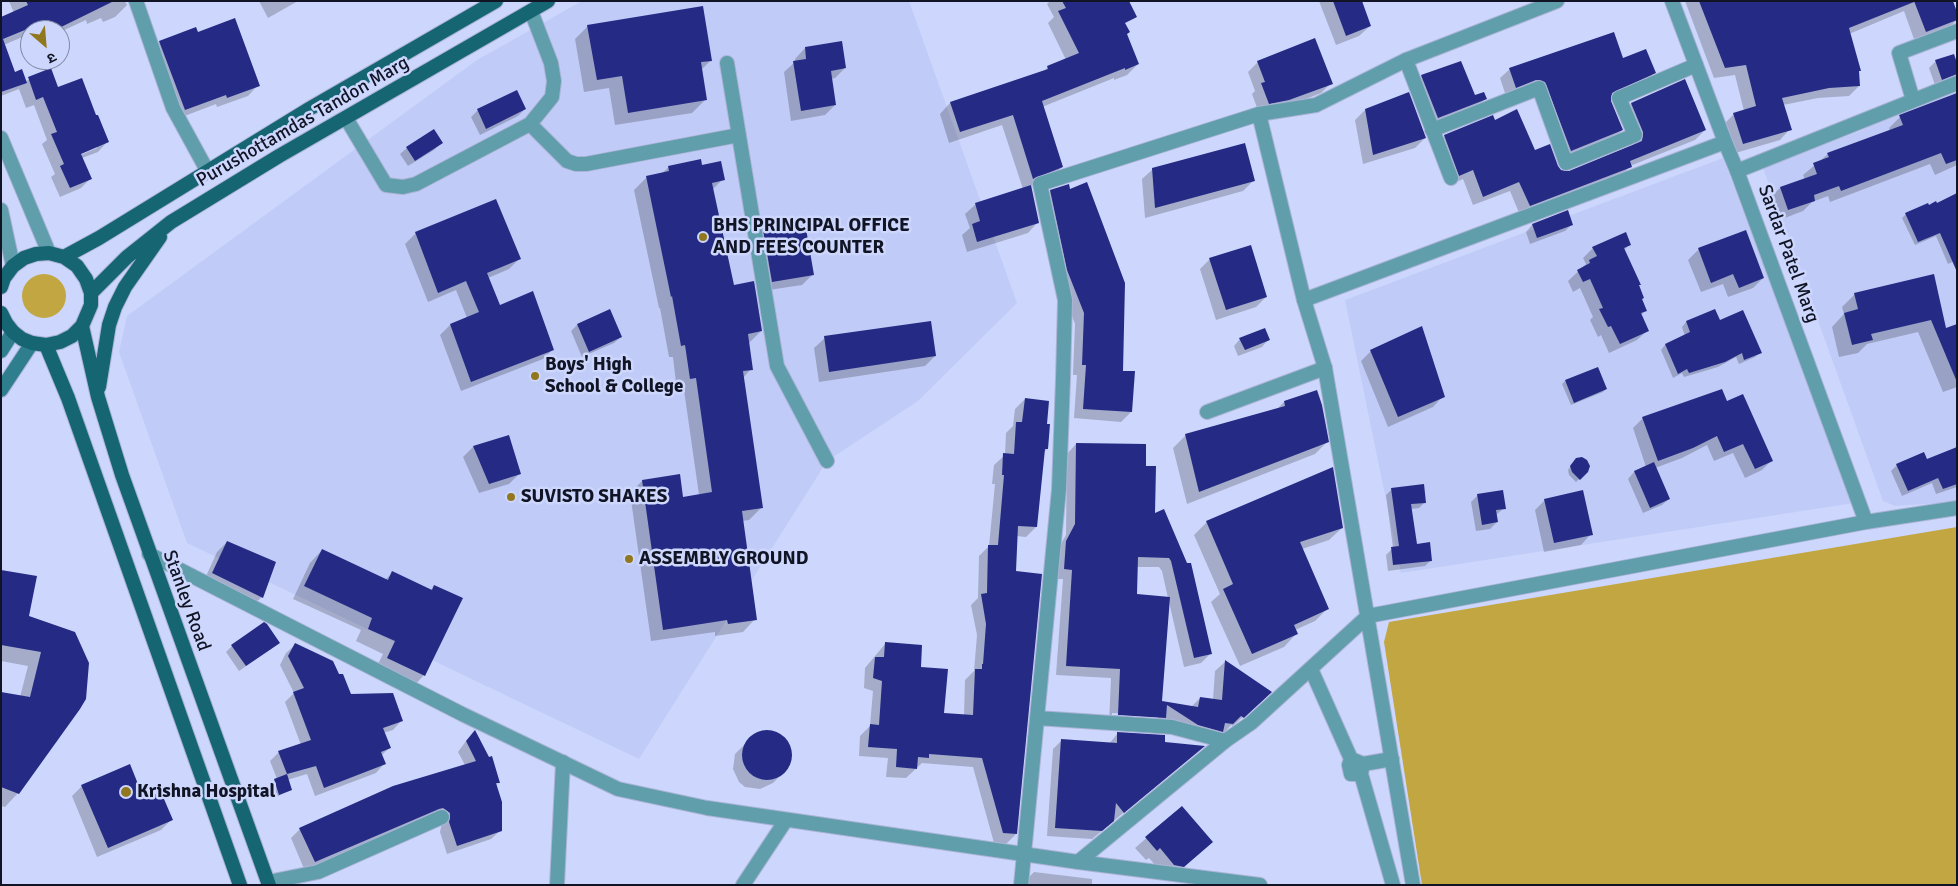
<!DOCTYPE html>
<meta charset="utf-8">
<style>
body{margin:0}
#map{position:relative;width:1958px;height:886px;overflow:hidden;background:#cdd7fd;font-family:Signika,"Noto Sans Devanagari",sans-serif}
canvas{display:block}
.frame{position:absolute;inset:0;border:2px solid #101424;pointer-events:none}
.north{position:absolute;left:20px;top:20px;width:50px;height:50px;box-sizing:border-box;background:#cdd7fd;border:1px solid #8189a6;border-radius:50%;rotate:153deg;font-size:14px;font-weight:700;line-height:20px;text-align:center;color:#101424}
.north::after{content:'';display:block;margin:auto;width:18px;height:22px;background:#91781e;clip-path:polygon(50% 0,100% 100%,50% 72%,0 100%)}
</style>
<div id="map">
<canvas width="1958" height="886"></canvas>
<div class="frame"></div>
<div class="north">उ</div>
</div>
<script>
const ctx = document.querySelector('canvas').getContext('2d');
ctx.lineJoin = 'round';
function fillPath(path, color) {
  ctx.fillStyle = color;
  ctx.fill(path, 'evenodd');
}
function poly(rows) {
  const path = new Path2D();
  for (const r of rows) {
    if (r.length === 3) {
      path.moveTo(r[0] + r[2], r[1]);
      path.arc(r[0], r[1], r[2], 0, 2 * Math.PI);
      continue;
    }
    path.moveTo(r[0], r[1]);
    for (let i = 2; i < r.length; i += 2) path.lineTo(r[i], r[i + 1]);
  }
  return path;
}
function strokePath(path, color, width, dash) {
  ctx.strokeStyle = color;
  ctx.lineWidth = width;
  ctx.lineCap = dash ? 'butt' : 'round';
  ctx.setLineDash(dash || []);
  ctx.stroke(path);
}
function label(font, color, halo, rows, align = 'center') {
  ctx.font = font + ' Signika,sans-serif';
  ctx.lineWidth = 5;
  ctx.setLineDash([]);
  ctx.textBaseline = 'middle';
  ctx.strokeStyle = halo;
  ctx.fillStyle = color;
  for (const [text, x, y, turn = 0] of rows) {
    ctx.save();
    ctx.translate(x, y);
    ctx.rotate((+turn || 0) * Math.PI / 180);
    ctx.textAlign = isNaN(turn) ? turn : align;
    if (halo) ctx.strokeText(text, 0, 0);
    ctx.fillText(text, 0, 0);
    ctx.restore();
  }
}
fillPath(poly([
 [582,1,909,1,1017,303,918,401,827,461,639,759,187,543,119,352,127,316,477,60],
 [1957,88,1957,502,1895,506,1883,501,1763,168,1863,130,1900,110],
 [1723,158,1854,503,1401,573,1345,300]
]), '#c0cbf7');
fillPath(poly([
 [44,296,22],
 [1957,527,1957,885,1422,885,1384,642,1389,622]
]), '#c2a642');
fillPath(poly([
 [9,1,125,1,127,5,115,17,103,22,101,18,87,24,86,20,60,32,60,30,30,30,30,45,25,36,1,46,1,18,14,13],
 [259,1,298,1,268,18],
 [1050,1,1116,1,1126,34,1138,64,1127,75,1114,80,1114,78,1042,107,1062,167,1051,178,1030,186,1038,222,1028,233,967,252,962,235,970,228,965,214,976,204,1023,189,1002,125,949,143,940,114,950,103,1042,73,1048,67,1066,60,1048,23,1054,17,1047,4],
 [1319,1,1360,1,1370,26,1359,36,1336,45],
 [1685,1,1951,1,1957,20,1947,29,1915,42,1904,11,1849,34,1859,86,1849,96,1818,98,1783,105,1790,129,1780,140,1732,154,1723,125,1734,114,1744,111,1735,75,1714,78],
 [588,26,711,60,701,70,705,100,692,113,615,125,609,88,584,92,575,39],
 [197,33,258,85,248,96,217,107,216,104,174,120,150,52,160,42],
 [805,48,845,68,835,78,831,79,835,105,825,115,791,121,784,72,795,62,795,59],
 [1622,60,1655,72,1645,82,1609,97,1622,130,1612,140,1561,160,1535,91,1506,96,1500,78,1510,69],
 [1936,61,1957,67,1957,78,1935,85,1929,68],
 [1258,62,1331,83,1321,93,1278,110,1259,113,1252,94,1255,91,1248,72],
 [1,63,26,81,50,70,57,88,107,142,98,152,82,158,90,179,81,188,60,197,51,177,55,174,42,144,47,140,34,105,26,108,19,89,1,96],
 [97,145,97,148,76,157,75,155],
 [1422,76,1474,97,1485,99,1478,106,1431,124,1415,82],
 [1685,81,1705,130,1695,140,1630,166,1621,177,1520,215,1510,191,1473,205,1463,179,1450,185,1435,146,1445,136,1494,121,1560,171,1569,173,1633,146,1634,142,1622,113,1631,104],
 [1957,94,1957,165,1935,175,1930,164,1830,202,1828,196,1812,202,1803,211,1777,221,1769,199,1780,188,1805,180,1803,175,1828,154,1890,131,1889,128,1900,117],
 [525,109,518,116,480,135,471,117,478,110],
 [1365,110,1425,138,1415,148,1363,164,1355,120],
 [441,143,434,150,408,166,400,154,407,148],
 [701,166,723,179,712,190,733,286,761,331,749,343,751,369,743,378,761,508,749,520,742,521,755,619,743,632,715,636,715,632,651,641,630,493,642,481,682,498,699,495,684,390,677,391,673,357,669,357,660,308,659,308,634,190,646,178,661,174,669,167],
 [1153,169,1253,181,1243,191,1145,218,1142,179],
 [1051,191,1122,372,1131,412,1121,422,1074,418,1077,375,1073,375,1075,324,1059,280,1041,201],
 [1936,204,1957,260,1948,264,1936,236,1915,245,1902,218,1906,214],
 [763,225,812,275,802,285,762,291,753,235],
 [1532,225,1571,225,1565,231,1530,244,1526,232],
 [416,233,519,259,509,269,488,278,499,306,553,349,543,359,461,391,440,335,450,325,467,318,456,290,428,302,405,244],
 [1630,244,1624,250,1646,310,1641,315,1648,330,1637,340,1609,353,1601,335,1598,337,1590,320,1593,317,1580,288,1573,292,1568,281,1586,264,1583,258,1593,248],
 [1699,249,1763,278,1753,288,1728,297,1723,284,1701,292,1688,260],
 [1210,259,1266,297,1256,307,1216,320,1200,269],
 [1933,276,1945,330,1957,325,1957,387,1943,392,1918,332,1867,344,1858,353,1839,357,1832,327,1844,314,1842,307,1855,294],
 [1686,322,1719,322,1760,352,1755,357,1739,364,1736,357,1718,367,1684,377,1682,373,1673,378,1661,350,1665,345,1685,336,1682,327],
 [577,325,621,337,614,343,582,357,571,331],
 [825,338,935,356,925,366,819,382,814,348],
 [1240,339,1268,340,1262,347,1238,356,1234,346],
 [1371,351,1443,396,1433,407,1388,427,1361,361],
 [1565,381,1606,389,1603,392,1571,405,1562,384],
 [1025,399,1045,425,1047,449,1043,453,1036,527,1026,537,1016,536,1016,834,1006,844,994,843,973,767,922,763,906,778,886,777,888,758,859,756,860,736,870,726,873,691,864,688,865,668,885,644,919,668,942,714,964,715,965,680,974,671,977,635,971,605,978,598,979,556,989,546,995,484,992,484,994,465,1005,455,1006,433,1013,426,1015,409],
 [1284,402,1327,442,1315,454,1187,504,1173,448,1186,435,1277,409],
 [1727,403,1772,460,1762,470,1745,478,1733,453,1714,461,1707,445,1682,458,1655,468,1669,499,1662,505,1643,513,1628,479,1634,472,1646,467,1633,428,1643,418],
 [508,437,519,474,509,484,479,493,463,457,473,447],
 [1076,444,1145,467,1154,515,1211,653,1201,663,1184,667,1169,602,1161,702,1191,707,1200,698,1213,700,1215,671,1225,662,1270,692,1233,726,1231,725,1223,734,1189,734,1164,719,1155,727,1109,724,1111,678,1056,675,1063,579,1054,579,1057,551,1066,535,1067,454],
 [1137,567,1159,567,1162,571,1168,598,1136,596],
 [1112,713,1158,716,1158,719,1112,715],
 [1957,449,1957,487,1936,494,1932,483,1902,496,1891,471,1897,465,1926,460],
 [1573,463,1587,472,1576,482,1569,475,1568,470],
 [1392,489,1425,502,1419,508,1410,509,1416,545,1431,560,1425,566,1388,571,1386,555,1393,548,1386,495],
 [1478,495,1504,508,1496,515,1497,522,1490,529,1476,531,1471,502],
 [1545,500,1591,534,1581,545,1544,552,1535,510],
 [1207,522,1342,528,1329,540,1302,549,1328,608,1315,621,1295,630,1296,634,1284,647,1240,666,1211,602,1220,594,1194,535],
 [227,542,262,597,251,607,203,583,217,552],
 [322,550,385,580,392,573,430,591,434,586,424,675,412,688,375,670,383,654,356,641,361,630,293,599,310,563],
 [1,571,28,617,74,633,18,793,5,807,1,806,1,693,20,697,28,666,1,661],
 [278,643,271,649,239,671,226,652,232,646],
 [295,645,350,696,401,721,393,730,383,733,389,748,381,756,384,764,376,773,315,796,307,774,287,780,291,790,276,797,271,783,277,779,270,761,279,752,301,745,285,702,294,693,280,665,286,653],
 [764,731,779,734,785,739,791,752,791,759,784,772,773,783,760,789,745,787,739,782,733,769,735,754,751,738],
 [1118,733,1164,743,1202,747,1092,839,1047,836,1053,749,1061,741,1109,744],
 [466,741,499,782,495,786,501,830,491,839,447,854,440,832,442,823,305,871,291,838,300,829,465,765,458,752],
 [82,786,171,820,161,830,97,857,72,796],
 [1182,807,1201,852,1172,876,1164,875,1149,858,1146,860,1135,848],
 [1034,872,1092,879,1092,885,1024,885,1024,882]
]), '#0003');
fillPath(poly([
 [26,1,114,1,55,30,40,30,37,25,3,39,15,72,22,69,27,83,1,92,1,17,28,5],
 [1062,1,1129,1,1137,17,1125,23,1130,32,1127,34,1139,64,1125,70,1125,68,1042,101,1063,167,1033,179,1013,115,960,132,950,102,1048,69,1047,66,1079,53,1058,11,1066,8],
 [1333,1,1362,1,1371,26,1346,36],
 [1699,1,1914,1,1914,2,1849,28,1861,71,1859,71,1860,86,1829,88,1782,98,1792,130,1743,144,1733,113,1756,106,1746,65,1725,68],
 [1914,1,1953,1,1957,12,1957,20,1926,32],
 [703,6,712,61,701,62,707,100,628,113,622,76,597,80,587,25],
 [235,18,260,86,227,98,226,95,185,110,159,41,196,27,198,32],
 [1614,32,1623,58,1646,49,1656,73,1612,93,1611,101,1623,130,1571,151,1545,82,1536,80,1516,88,1509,68],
 [1315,38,1333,84,1289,100,1269,104,1261,83,1265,82,1257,61],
 [842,41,846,68,831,71,836,105,801,111,793,61,806,59,805,47],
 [1954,54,1957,63,1957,74,1942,80,1935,60],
 [1461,61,1475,95,1484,92,1487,99,1438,118,1421,75],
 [51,68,58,87,82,78,96,115,98,115,109,142,81,154,92,179,70,188,60,166,64,164,51,134,57,132,43,97,36,100,28,77],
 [1685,79,1706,130,1630,161,1632,167,1530,206,1519,182,1483,197,1473,170,1459,176,1444,135,1493,115,1495,120,1517,109,1535,150,1550,144,1558,166,1561,170,1569,171,1642,141,1643,132,1631,103],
 [517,90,526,109,486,129,477,109],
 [1409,92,1426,138,1373,155,1365,109],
 [1957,93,1957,160,1946,164,1941,153,1841,191,1839,186,1814,195,1815,201,1788,210,1780,187,1817,174,1813,163,1829,157,1827,153,1903,125,1899,115],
 [434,129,443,143,415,161,406,147],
 [1245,143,1255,181,1155,208,1152,168],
 [701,159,702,165,721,161,725,180,712,183,734,285,754,281,762,331,748,334,753,370,743,371,763,508,742,511,757,620,728,624,727,620,663,630,642,480,680,474,683,497,712,492,696,378,690,379,685,345,681,346,672,296,671,297,646,176,669,171,668,166],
 [1087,182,1125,283,1123,371,1135,371,1132,412,1083,409,1086,365,1082,365,1084,313,1067,270,1050,190,1069,184,1070,189],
 [1031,185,1039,223,977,242,972,224,980,221,975,203],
 [1957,193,1957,272,1940,233,1918,242,1905,213,1928,203,1929,205,1936,201,1937,203],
 [496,199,521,259,487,273,500,305,533,291,554,350,471,382,450,324,479,312,466,281,438,293,415,232],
 [1568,210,1573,225,1537,238,1532,224],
 [804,217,814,275,772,282,762,224],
 [1746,230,1764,278,1739,288,1733,274,1711,283,1698,248],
 [1626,232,1631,245,1624,248,1641,285,1639,285,1644,298,1642,299,1647,311,1641,313,1649,331,1620,344,1611,326,1608,327,1599,309,1603,308,1590,279,1583,282,1577,270,1590,263,1589,260,1597,256,1592,247],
 [1251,245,1267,297,1226,310,1209,258],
 [1934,274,1946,328,1957,324,1957,382,1931,320,1871,334,1873,340,1852,345,1844,313,1858,309,1854,293],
 [610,309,622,337,589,352,577,324],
 [1715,309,1720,320,1743,310,1762,353,1744,360,1742,353,1725,362,1689,373,1687,369,1678,374,1665,344,1690,332,1686,321],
 [931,321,936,356,829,372,824,336],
 [1422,326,1445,397,1398,417,1370,350],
 [1265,328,1270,340,1245,350,1239,338],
 [1598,367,1607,389,1574,403,1565,380],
 [1722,389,1727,401,1743,394,1773,461,1755,469,1743,444,1724,452,1717,436,1693,448,1658,461,1642,417],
 [1317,390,1322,405,1329,442,1199,492,1185,434,1285,406,1284,401],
 [1025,398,1049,401,1047,424,1050,424,1048,449,1045,449,1037,527,1018,526,1016,571,1042,574,1017,834,1003,833,982,758,929,754,929,758,918,757,917,769,896,767,897,749,868,747,870,724,879,725,882,681,873,678,875,657,884,657,885,642,922,645,921,667,948,669,944,713,973,715,975,669,982,669,982,664,983,664,986,624,981,594,987,593,988,545,998,545,1004,475,1002,475,1003,453,1014,454,1016,422,1022,422],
 [509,435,521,474,489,484,473,446],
 [1076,443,1146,444,1146,466,1156,466,1155,513,1164,509,1187,563,1191,563,1212,654,1194,658,1171,561,1169,558,1138,557,1137,594,1170,597,1162,701,1198,707,1200,697,1222,700,1225,660,1272,692,1246,716,1244,718,1241,716,1233,724,1225,723,1223,732,1198,725,1167,705,1166,718,1118,715,1120,669,1066,666,1072,570,1064,569,1066,541,1075,524],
 [1957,447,1957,484,1943,489,1938,478,1908,491,1896,464,1924,452,1927,459],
 [1582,457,1587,460,1590,466,1588,472,1580,480,1572,472,1570,466,1576,458],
 [1654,462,1670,499,1650,508,1634,471],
 [1333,467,1343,528,1300,542,1329,609,1294,625,1298,634,1252,654,1223,589,1233,584,1206,521],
 [1424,484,1426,503,1411,504,1417,544,1430,542,1432,561,1393,565,1391,547,1399,546,1391,488],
 [1503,490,1506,509,1496,510,1498,522,1482,525,1477,494],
 [1583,490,1593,535,1554,543,1544,499],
 [227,541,276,562,263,598,212,573],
 [322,549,388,580,392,571,432,590,434,585,463,598,425,676,387,658,395,641,368,629,372,618,304,586],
 [1,570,37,576,29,616,75,632,89,663,86,699,80,709,19,794,1,787,1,692,30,697,41,652,1,645],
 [264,622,267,624,280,643,246,666,231,645],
 [295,643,333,661,339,674,343,674,351,694,393,693,403,721,383,728,391,748,381,752,386,764,324,788,316,766,287,774,278,751,311,740,293,692,304,688,288,656],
 [475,730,489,757,492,756,500,783,496,783,502,802,502,831,457,846,449,822,450,813,443,808,439,809,315,862,299,828,393,786,476,761,466,741],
 [767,755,25],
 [1117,732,1165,735,1165,742,1205,746,1124,813,1116,803,1114,821,1102,831,1055,828,1061,739,1117,743],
 [130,764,144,799,161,792,173,820,108,848,81,785],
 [287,774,292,790,279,795,274,779],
 [1182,806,1213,842,1184,867,1174,865,1160,848,1157,851,1145,837]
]), '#252b84');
const minor = poly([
 [136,1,173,108,208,172],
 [1406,60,1451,178],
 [727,63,777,366,827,461],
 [1913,100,1899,53,1957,31],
 [346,118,386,185,403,187,416,184,530,124,552,97,554,81,551,63,531,11],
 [530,124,567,161,576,164,586,164,739,135],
 [1432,130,1539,88,1566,163,1635,135,1619,98,1696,65],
 [1737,171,1957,83],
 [1304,300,1725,142],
 [1207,412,1325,368],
 [1311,669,1351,759,1349,765,1351,774,1361,774,1363,764,1351,759],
 [1037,718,1172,727,1225,741],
 [1363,764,1392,759],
 [1361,774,1393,885],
 [1078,862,1260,885],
 [268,882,318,872,442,817],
 [557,885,563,762],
 [743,885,786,820],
 [1021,885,1059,489,1063,379,1065,300,1040,184,1259,114]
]);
const tertiary = poly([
 [1672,1,1725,142,1737,171,1866,522],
 [1,138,49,253],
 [1,210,13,266],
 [149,554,462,714,618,789,707,808,1078,862,1225,741,1251,723,1368,616,1866,522,1957,508],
 [1413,885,1325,368,1304,300,1259,114,1316,105,1406,60,1557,1]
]);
const secondary = poly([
 [1,351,13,332],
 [1,390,32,343]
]);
const primary = poly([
 [64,257,99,238,309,109,496,1],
 [1,287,4,278,13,266,24,258,36,254,49,253,64,257,77,266,86,279,91,293,91,305,82,326,72,336,60,342,46,345,32,343,22,339,13,332,6,323,1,313],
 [91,293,127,257,171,222,279,156,548,1],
 [82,326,98,397,122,475,269,885],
 [46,345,68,398,240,885],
 [99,387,109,325,115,307,125,287,160,237]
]);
strokePath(minor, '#abb4d6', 16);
strokePath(tertiary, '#abb4d6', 16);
strokePath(secondary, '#abb4d6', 16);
strokePath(primary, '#abb4d6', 16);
strokePath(minor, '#619eac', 14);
strokePath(tertiary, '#619eac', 14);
strokePath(secondary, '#2e7e8e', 14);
strokePath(primary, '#166573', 14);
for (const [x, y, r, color] of [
 [703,237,5,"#91781e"],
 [535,376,5,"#91781e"],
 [511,497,5,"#91781e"],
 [629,559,5,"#91781e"],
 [126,792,6,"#91781e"]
]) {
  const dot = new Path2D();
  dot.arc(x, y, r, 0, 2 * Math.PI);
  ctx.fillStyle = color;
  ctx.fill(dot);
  strokePath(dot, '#cdd7fd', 2);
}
label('19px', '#101424', '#cdd7fd', [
 ["Purushottamdas Tandon Marg",303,122,-30],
 ["Sardar Patel Marg",1788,254,70],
 ["Stanley Road",186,601,70]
]);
label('bold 19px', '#101424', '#cdd7fd', [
 ["BHS PRINCIPAL OFFICE",713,226],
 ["AND FEES COUNTER",713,248],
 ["Boys' High",545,365],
 ["School & College",545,387],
 ["SUVISTO SHAKES",521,497],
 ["ASSEMBLY GROUND",639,559],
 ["Krishna Hospital",137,792]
], 'left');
</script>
